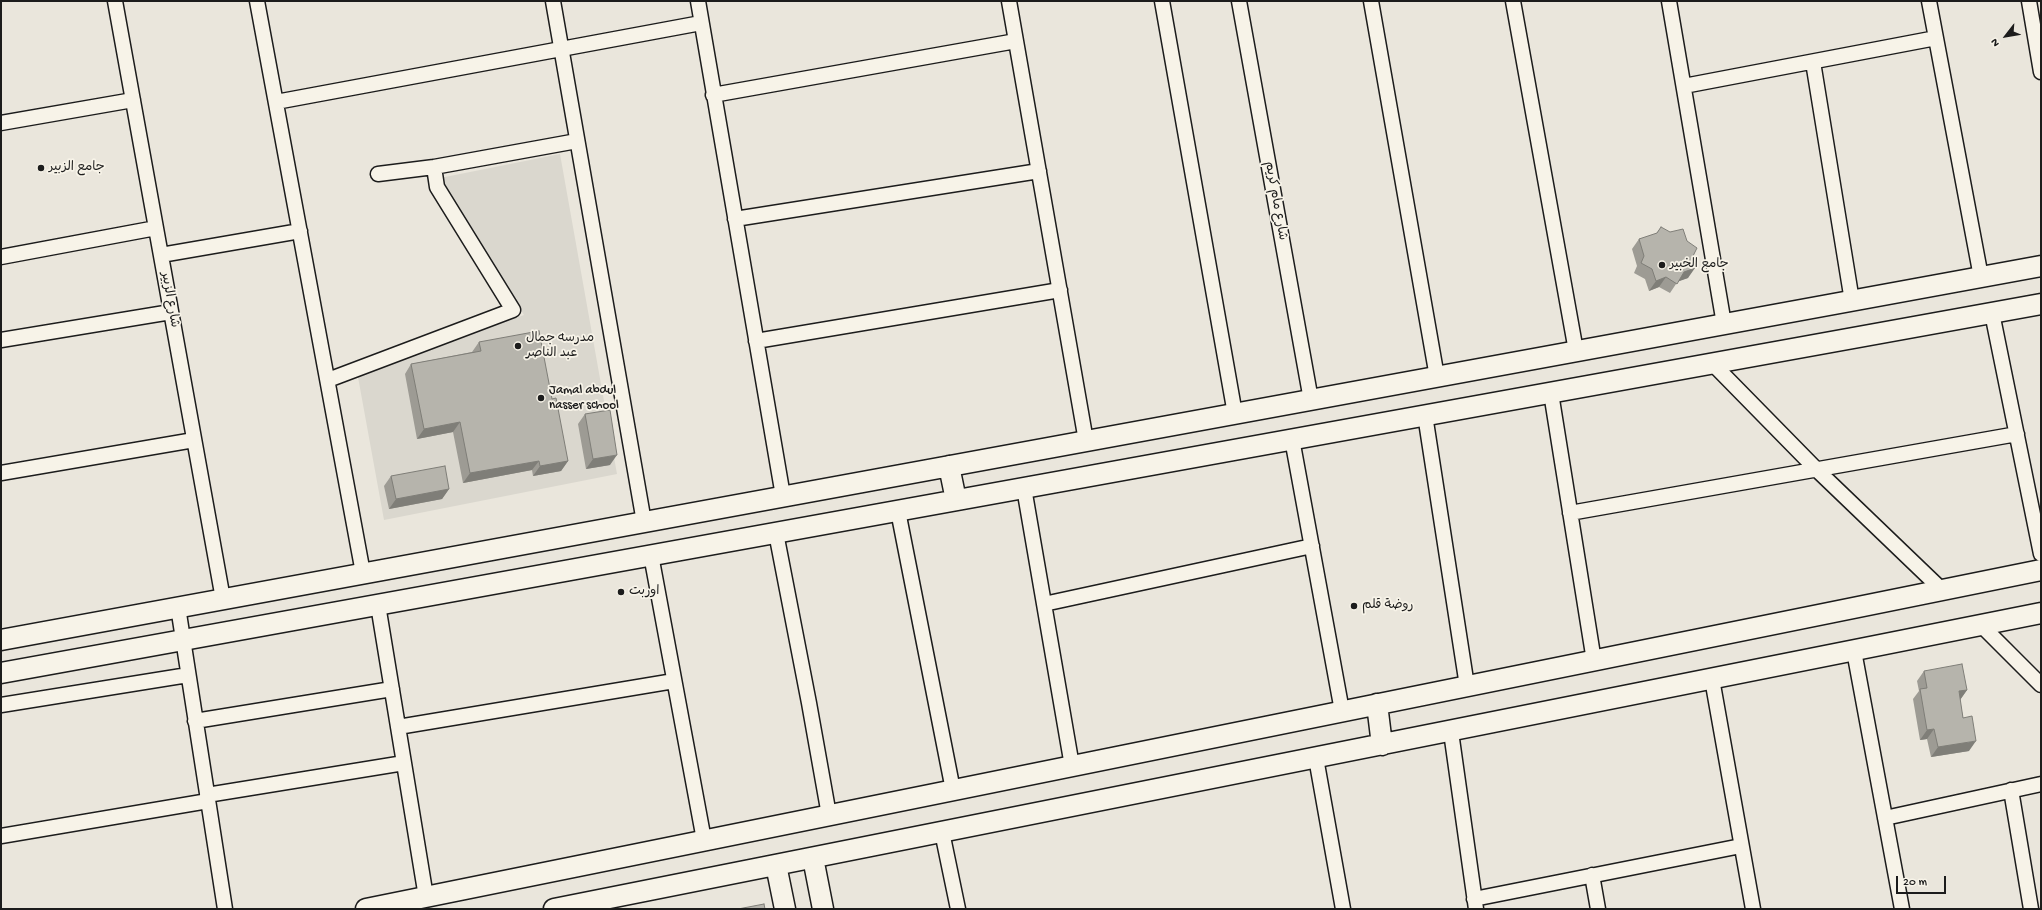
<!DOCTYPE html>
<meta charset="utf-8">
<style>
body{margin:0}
#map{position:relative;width:2042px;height:910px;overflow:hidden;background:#eae6dc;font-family:"Gochi Hand",sans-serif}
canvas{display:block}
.frame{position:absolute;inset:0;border:2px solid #1c1c1c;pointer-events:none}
.north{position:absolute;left:1986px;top:16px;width:40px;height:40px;-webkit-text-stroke:3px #f7f3e8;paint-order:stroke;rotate:239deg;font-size:11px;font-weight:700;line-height:16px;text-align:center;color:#1c1c1c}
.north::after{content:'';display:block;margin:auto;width:14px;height:18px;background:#1c1c1c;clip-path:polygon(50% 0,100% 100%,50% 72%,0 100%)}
.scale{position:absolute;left:1896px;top:876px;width:50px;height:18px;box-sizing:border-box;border:2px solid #1c1c1c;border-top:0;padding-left:5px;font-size:12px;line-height:14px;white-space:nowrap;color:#1c1c1c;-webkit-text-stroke:3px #f7f3e8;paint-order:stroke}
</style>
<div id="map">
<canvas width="2042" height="910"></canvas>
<div class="frame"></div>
<div class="north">N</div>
<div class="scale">20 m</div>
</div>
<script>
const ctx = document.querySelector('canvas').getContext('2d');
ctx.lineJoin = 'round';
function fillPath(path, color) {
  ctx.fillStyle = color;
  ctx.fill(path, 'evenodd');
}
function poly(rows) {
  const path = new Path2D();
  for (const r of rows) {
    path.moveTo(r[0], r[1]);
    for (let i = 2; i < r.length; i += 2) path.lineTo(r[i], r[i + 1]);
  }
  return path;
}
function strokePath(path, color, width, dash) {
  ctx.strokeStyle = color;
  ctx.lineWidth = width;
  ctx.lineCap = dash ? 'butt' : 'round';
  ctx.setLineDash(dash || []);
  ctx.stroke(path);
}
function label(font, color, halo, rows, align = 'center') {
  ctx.font = font + ' "Gochi Hand","Playpen Sans Arabic",sans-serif';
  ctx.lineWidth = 3.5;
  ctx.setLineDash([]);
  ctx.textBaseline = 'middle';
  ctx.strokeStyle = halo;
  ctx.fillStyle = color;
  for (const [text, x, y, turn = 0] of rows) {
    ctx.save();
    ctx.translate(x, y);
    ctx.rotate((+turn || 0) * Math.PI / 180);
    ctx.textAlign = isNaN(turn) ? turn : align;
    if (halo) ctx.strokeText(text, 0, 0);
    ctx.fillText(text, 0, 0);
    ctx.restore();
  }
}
fillPath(poly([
 [560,154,617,474,384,520,358,377,524,315,440,178]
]), '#dad7ce');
const street = poly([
 [115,1,223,599],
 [257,1,363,573],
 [553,1,644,522],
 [698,1,783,496],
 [1009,1,1086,441],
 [1162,1,1235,414],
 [1239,1,1311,400],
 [1371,1,1437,377],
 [1513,1,1576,351],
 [1669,1,1724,324],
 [1929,1,1981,277],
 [2029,1,2041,72],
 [1813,62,1852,301],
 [1684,86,1936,38],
 [713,95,1016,41],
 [276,102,701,23],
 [1,123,133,100],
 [378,174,434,167,577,141],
 [735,219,1039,171],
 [161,255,300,231],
 [1,257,156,228],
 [1992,313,2041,554],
 [1,340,171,312],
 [756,341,1060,290],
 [1711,362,1817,470,1942,590],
 [328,380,513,310,437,187,434,167],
 [1551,393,1594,661],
 [1425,415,1467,686],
 [1292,439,1342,711],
 [1,473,194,440],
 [1024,488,1072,766],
 [898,511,953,790],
 [1570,513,2017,434],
 [776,533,809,703,829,815],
 [651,555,704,840],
 [1044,604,1312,546],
 [378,605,426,897],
 [178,607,225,909],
 [1981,625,2041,685],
 [1854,651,1902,909],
 [1712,679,1753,909],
 [1,705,188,675],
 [195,721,392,689],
 [398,727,674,681],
 [1451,732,1476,909],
 [1316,758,1343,909],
 [2011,790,2031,909],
 [207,795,404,763],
 [1885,818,2041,784],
 [942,832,958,909],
 [1,836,208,801],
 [1592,875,1598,909],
 [1474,899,1741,846]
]);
const secondary = poly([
 [949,466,956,500],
 [1,640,2041,266],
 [1,673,2041,304],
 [1377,704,1382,745],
 [813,858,823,909],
 [776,865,785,909],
 [366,909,2041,570],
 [554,909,2041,613]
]);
strokePath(street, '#1c1c1c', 17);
strokePath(secondary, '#1c1c1c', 23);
strokePath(street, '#f7f3e8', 14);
strokePath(secondary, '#f7f3e8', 20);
fillPath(poly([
 [1661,227,1692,258,1688,278,1678,281,1670,293,1659,287,1649,291,1645,279,1634,273,1637,266,1632,249,1639,239,1656,234],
 [479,342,552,399,568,461,561,471,533,476,532,470,463,483,453,432,417,439,405,374,411,364,472,352],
 [585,414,610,465,586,469,578,424],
 [391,476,449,489,442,499,389,509,384,486],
 [1924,671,1967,690,1960,700,1969,751,1931,757,1927,739,1920,740,1913,699,1919,691,1917,681]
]), '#9d9b94');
fillPath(poly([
 [1695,268,1688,278,1677,282,1684,272],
 [1666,277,1659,287,1649,291,1656,281],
 [460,422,453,432,417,439,424,429],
 [617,455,610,465,586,469,593,459],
 [539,461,532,470,463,483,470,473],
 [568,461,561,471,533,476,540,466],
 [449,489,442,499,389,509,396,499],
 [1967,690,1960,700,1959,691],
 [1934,729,1927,739,1920,740,1927,730],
 [1976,741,1969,751,1931,757,1938,747]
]), '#7f7e78');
const building = poly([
 [1661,227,1670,232,1683,229,1687,241,1697,248,1692,258,1695,268,1684,272,1677,284,1666,277,1656,281,1652,269,1641,263,1644,256,1639,239,1657,233,1661,227],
 [539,331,552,399,556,398,568,461,540,466,539,461,470,473,460,422,424,429,411,364,481,351,479,342,539,331],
 [610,410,617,455,593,459,585,414,610,410],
 [445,466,449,489,396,499,391,476,445,466],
 [1962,664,1967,690,1959,691,1963,718,1972,716,1976,741,1938,747,1934,729,1927,730,1920,689,1927,688,1924,671,1962,664],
 [764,904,765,909,738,909,764,904]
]);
fillPath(building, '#b6b4ac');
strokePath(building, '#7f7e78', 1);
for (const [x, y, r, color] of [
 [41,168,4,"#1c1c1c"],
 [1662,265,4,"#1c1c1c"],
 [518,346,4,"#1c1c1c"],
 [541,398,4,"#1c1c1c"],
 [621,592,4,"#1c1c1c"],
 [1354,606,4,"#1c1c1c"]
]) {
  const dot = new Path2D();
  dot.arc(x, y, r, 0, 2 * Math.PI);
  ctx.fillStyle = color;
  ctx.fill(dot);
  strokePath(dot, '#f7f3e8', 1.5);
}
label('13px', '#1c1c1c', '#f7f3e8', [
 ["جامع الزبير",49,168],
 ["جامع الخبير",1670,265],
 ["مدرسه جمال",526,339],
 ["عبد الناصر",526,354],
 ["Jamal abdul",549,391],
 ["nasser school",549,406],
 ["اوربت",629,592],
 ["روضة قلم",1362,606]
], 'left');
label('13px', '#1c1c1c', '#f7f3e8', [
 ["شارع مام كريم",1275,201,80],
 ["شارع الزبير",169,300,80]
]);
</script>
